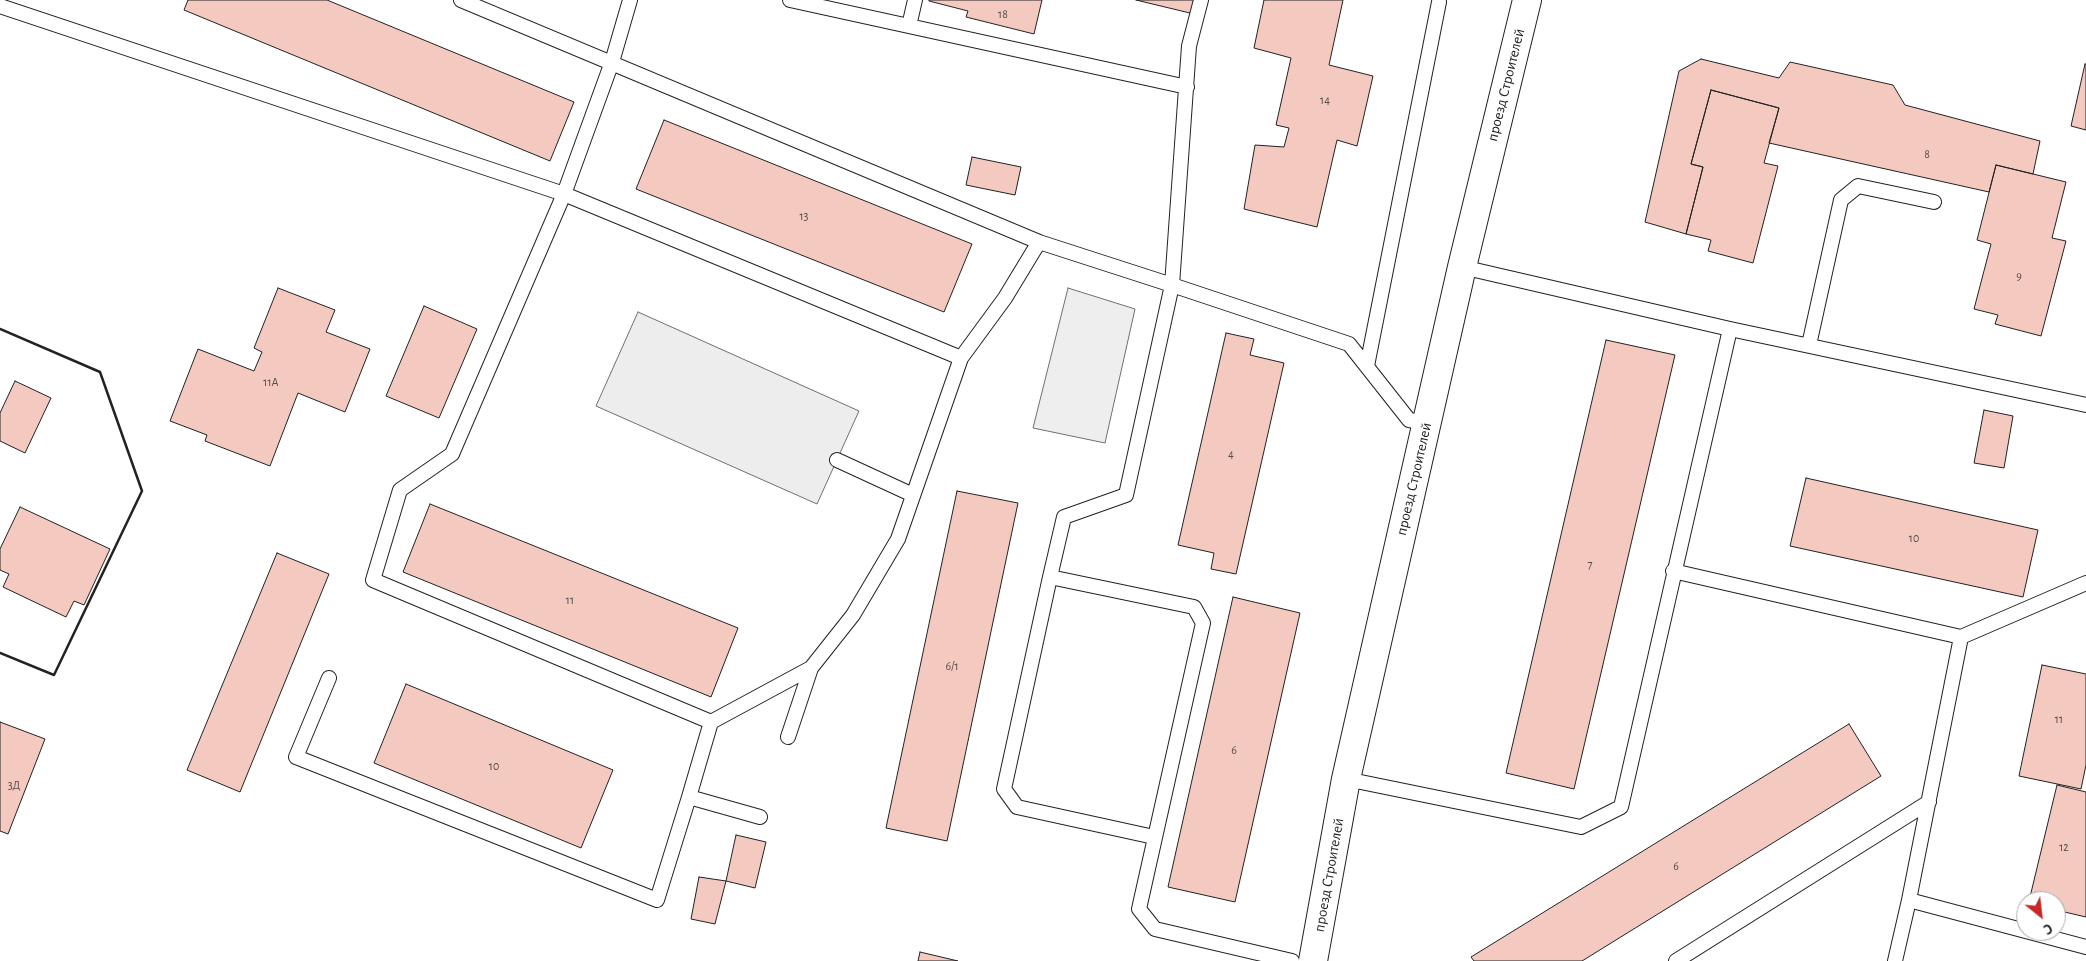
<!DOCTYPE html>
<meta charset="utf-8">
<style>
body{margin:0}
#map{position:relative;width:2086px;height:961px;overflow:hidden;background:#fff;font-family:"Alegreya Sans",sans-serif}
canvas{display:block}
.north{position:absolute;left:2016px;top:891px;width:50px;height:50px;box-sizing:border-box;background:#fff;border:1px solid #a7a7a7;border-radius:50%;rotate:151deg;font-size:14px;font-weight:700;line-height:20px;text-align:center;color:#222}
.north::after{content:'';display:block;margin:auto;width:18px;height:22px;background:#c62828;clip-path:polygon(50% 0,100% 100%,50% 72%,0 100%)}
</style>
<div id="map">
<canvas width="2086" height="961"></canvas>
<div class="north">С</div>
</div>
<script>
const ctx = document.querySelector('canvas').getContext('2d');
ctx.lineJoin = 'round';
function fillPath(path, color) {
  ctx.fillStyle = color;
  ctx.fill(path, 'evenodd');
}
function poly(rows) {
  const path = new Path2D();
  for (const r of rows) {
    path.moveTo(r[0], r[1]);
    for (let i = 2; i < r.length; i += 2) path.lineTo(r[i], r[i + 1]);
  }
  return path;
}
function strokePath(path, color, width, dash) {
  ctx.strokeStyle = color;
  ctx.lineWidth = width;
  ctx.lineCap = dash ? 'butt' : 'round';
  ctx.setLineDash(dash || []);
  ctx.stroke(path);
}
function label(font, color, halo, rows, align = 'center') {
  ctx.font = font + ' "Alegreya Sans",sans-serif';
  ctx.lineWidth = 4;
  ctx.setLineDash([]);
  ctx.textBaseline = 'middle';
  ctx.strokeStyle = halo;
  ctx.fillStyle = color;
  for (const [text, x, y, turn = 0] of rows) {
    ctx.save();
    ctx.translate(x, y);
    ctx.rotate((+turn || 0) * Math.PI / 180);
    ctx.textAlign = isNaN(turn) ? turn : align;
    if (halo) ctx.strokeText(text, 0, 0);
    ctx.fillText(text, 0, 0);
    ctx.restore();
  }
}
const green = poly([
 [1068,288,1135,309,1105,443,1033,428,1068,288]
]);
fillPath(green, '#eee');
strokePath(green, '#6f6f6f', 1);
const parking = poly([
 [638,312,859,411,817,504,596,406,638,312]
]);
fillPath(parking, '#ededed');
strokePath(parking, '#6f6f6f', 1);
const building = poly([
 [188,0,327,0,574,102,550,161,184,10,188,0],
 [929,0,1042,0,1034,34,966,17,968,11,929,1,929,0],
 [1136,0,1198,0,1194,14,1136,0],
 [1264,0,1343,0,1329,65,1373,76,1357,146,1337,140,1317,227,1244,209,1255,145,1284,147,1289,128,1276,125,1291,58,1254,48,1264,0],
 [1701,59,1779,78,1790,62,1893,85,1905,105,2040,141,2033,174,1996,165,1989,192,1769,143,1779,108,1711,90,1691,164,1703,167,1686,234,1645,222,1679,71,1701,59],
 [2085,64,2086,64,2086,130,2071,126,2085,64],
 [1711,90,1779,108,1764,163,1778,166,1753,263,1708,251,1711,240,1686,234,1703,167,1691,164,1711,90],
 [664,120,972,244,944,312,636,189,664,120],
 [972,157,1021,167,1015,195,966,185,972,157],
 [1996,165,2066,182,2052,238,2066,241,2041,336,1995,324,1998,315,1974,309,1991,244,1977,240,1996,165],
 [278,288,335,310,326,332,370,349,345,412,298,393,270,466,205,441,207,435,170,421,198,349,254,371,262,352,254,348,278,288],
 [424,306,477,329,439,418,386,396,424,306],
 [1226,333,1254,339,1250,355,1284,363,1236,574,1211,569,1214,553,1178,545,1226,333],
 [1606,340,1675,355,1574,789,1506,773,1606,340],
 [15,381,51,398,25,453,0,441,0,413,15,381],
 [1984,410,2013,416,2004,468,1974,463,1984,410],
 [1806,478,2038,530,2023,597,1790,546,1806,478],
 [957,491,1018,503,947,841,886,828,957,491],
 [430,504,738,628,711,697,403,572,430,504],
 [20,507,110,549,84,605,74,601,66,617,3,587,9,574,0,570,0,549,20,507],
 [277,553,329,574,240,792,187,770,277,553],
 [1233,597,1300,613,1235,902,1168,887,1233,597],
 [2042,665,2086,674,2086,765,2081,789,2019,776,2042,665],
 [406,684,613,770,581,848,374,763,406,684],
 [0,722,45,739,8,834,0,831,0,722],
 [1849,724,1881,776,1582,961,1474,961,1471,957,1849,724],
 [2057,785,2086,792,2086,917,2056,910,2056,901,2029,901,2057,785],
 [736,835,766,842,755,888,726,881,736,835],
 [699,877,726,881,715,924,691,919,699,877],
 [920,952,958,961,918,961,920,952]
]);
fillPath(building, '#f3c9c0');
strokePath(building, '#222', 1);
const lane = poly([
 [461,0,1039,242],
 [790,0,1187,87],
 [1201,0,1189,46,1172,285,1349,344,1409,420,1427,423],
 [0,6,564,194,612,62,630,0],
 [909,26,915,0],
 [1462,267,1730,329,2086,405],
 [1809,345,1841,200,1858,186,1934,202],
 [1367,366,1439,2],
 [837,460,913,495],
 [1673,571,1961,637],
 [1050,577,1004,789,1017,807,1154,837],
 [811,668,711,722,373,580,400,490,452,454,564,194,961,358,1005,298,1039,242,1172,285,1126,495,1064,517,1050,577,1194,607,1203,623,1139,909,1155,929,1292,961],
 [329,678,296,757,657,900,689,797,760,817],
 [788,737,811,668,853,615,898,539,961,358],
 [1346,779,1581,827,1621,807,1730,329],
 [689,797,711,722],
 [1909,900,1961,637,2086,583],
 [1676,961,1929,802],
 [1895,961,1909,900,2086,947]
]);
const street = poly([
 [1313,961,1346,779,1462,267,1527,0]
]);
strokePath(lane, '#222', 16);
strokePath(street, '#222', 30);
strokePath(lane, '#fff', 14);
strokePath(street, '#fff', 28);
strokePath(poly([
 [0,329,100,372,142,491,54,675,0,653]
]), '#222', 2.5);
label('12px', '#564c4a', null, [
 ["18",1003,14],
 ["14",1325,100],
 ["8",1927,154],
 ["13",804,216],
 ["9",2019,276],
 ["11А",271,382],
 ["4",1231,454],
 ["10",1914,538],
 ["7",1590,564],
 ["11",570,600],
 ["6/1",952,666],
 ["11",2059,719],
 ["6",1234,750],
 ["10",494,766],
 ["3Д",14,785],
 ["12",2064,847],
 ["6",1676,866]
]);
label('15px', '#222', '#fff', [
 ["проезд Строителей",1506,85,-76],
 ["проезд Строителей",1414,479,-77],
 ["проезд Строителей",1329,875,-80]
]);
</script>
